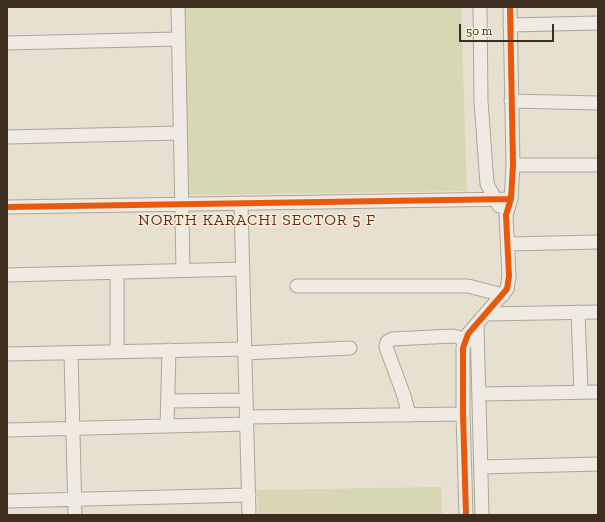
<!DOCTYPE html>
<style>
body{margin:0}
#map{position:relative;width:605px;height:522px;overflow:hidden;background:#e7e0d1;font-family:"Zilla Slab",serif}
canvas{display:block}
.frame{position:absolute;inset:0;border:8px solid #3d2e20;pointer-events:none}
.scale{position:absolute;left:459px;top:24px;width:95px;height:18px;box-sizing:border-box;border:2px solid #3d2e20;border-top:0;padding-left:5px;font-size:12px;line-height:14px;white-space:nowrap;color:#3d2e20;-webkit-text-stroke:3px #f7eed8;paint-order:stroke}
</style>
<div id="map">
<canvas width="605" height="522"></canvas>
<div class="frame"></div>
<div class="scale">50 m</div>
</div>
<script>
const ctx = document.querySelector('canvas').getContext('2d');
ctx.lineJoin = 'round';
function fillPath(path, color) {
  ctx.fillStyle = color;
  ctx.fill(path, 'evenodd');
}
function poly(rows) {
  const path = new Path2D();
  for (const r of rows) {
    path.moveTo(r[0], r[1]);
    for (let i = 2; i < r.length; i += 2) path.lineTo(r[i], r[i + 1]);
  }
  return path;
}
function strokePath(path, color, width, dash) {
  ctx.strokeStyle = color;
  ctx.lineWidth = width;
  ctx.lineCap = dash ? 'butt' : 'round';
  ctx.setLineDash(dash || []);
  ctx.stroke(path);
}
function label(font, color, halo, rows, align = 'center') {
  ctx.font = font + ' "Zilla Slab",serif';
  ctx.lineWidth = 3;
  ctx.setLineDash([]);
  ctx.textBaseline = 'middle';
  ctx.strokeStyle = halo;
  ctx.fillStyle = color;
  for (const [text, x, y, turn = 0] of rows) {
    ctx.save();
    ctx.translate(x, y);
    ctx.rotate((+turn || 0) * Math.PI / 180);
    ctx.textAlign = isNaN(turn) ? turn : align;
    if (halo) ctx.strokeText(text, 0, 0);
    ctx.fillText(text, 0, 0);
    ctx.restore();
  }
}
fillPath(poly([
 [184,7,461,7,467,191,189,195],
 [441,487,442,515,258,515,257,490]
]), '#d6d7b3');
const minor = poly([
 [178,7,183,270],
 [480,7,481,101,487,184,499,206],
 [510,25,598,23],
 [7,43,178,39],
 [511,101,598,103],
 [7,137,180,133],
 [513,165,598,165],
 [241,203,249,515],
 [7,207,511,199],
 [508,244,598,242],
 [117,272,117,352],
 [7,275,243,269],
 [297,286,468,286,503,295],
 [578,312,581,392],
 [487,314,598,312],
 [477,325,482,515],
 [71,353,75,515],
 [245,353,350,348],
 [7,354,245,349],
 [480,394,598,392],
 [168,401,246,400],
 [409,415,404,396,386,347,387,342,392,339,453,336,466,339],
 [247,417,463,414],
 [167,426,169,350],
 [7,430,247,424],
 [481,467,598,464],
 [7,501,249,495],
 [466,515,463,414,463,348,468,334,507,289,509,276,506,215,511,199,513,165,510,7]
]);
strokePath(minor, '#ada599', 15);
strokePath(minor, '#efebe3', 13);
strokePath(poly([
 [7,207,511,199],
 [466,515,463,414,463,348,468,334,507,289,509,276,506,215,511,199,513,165,510,7]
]), '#e8590c', 6);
ctx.letterSpacing = '1px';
label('16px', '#6b2e1e', '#f7eed8', [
 ["NORTH KARACHI SECTOR 5 F",257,220]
]);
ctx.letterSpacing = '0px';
</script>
